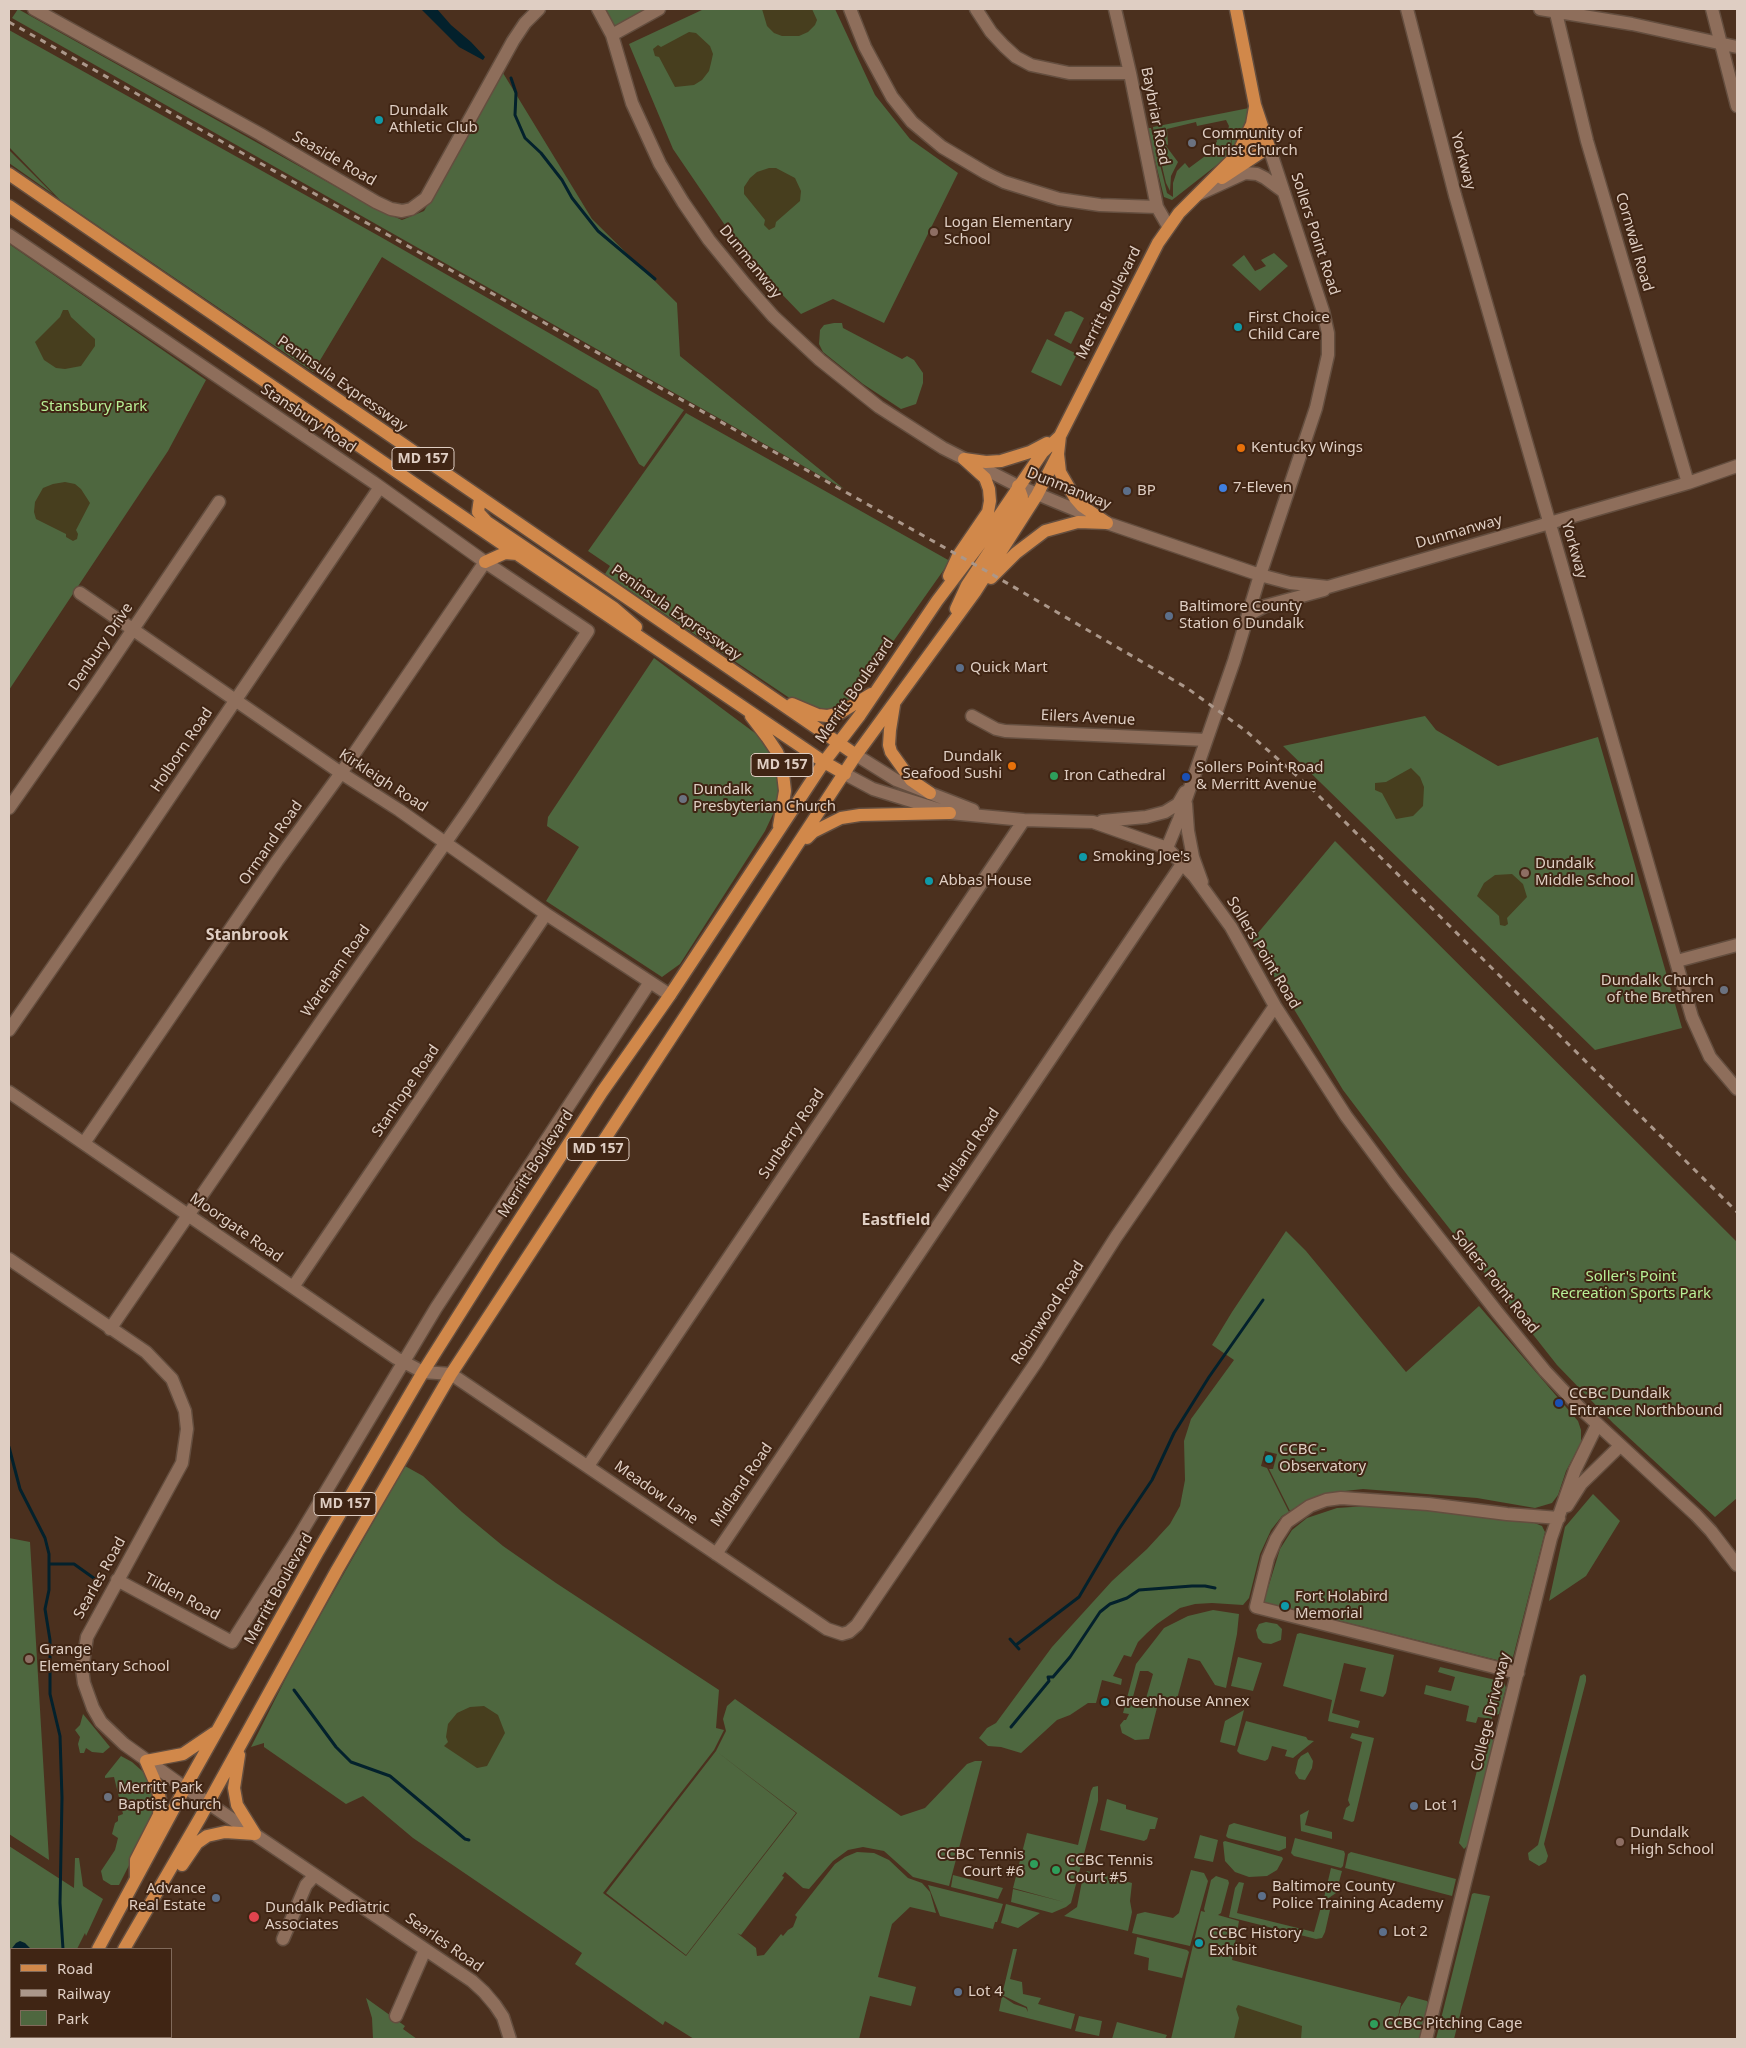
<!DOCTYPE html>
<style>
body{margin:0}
#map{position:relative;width:1746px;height:2048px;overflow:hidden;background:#4b301e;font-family:"Noto Sans",sans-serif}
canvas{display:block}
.frame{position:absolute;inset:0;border:10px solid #dfcec3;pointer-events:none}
.legend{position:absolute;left:10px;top:1948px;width:162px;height:90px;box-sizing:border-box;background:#402514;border:1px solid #80695a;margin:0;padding:6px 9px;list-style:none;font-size:15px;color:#dfcec3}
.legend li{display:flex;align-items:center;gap:10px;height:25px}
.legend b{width:25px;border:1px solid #80695a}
</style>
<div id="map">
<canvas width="1746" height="2048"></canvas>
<div class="frame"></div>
<ul class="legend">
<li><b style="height:6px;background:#d1884a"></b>Road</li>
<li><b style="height:6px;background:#ab978a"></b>Railway</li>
<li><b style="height:14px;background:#4e673f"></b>Park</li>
</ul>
</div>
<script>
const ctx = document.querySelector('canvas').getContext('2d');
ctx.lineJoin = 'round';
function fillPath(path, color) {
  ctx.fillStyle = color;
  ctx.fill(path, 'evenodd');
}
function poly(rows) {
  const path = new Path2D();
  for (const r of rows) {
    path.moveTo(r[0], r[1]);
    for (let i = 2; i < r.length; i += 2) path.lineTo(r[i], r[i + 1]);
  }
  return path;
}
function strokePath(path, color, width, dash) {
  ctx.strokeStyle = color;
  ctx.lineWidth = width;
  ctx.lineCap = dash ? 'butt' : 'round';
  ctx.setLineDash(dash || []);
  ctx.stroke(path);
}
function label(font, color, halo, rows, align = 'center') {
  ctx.font = font + ' "Noto Sans",sans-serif';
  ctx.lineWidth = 4;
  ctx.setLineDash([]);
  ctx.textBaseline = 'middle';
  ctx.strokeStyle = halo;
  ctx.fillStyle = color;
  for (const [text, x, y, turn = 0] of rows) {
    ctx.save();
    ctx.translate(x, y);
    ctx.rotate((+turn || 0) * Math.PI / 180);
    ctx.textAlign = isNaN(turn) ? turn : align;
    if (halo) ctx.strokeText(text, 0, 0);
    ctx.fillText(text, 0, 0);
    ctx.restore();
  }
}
fillPath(poly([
 [18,9,374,208,402,220,424,211,503,73,592,219,677,303,680,356,844,489,12,18],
 [606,9,653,9,615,29],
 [704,9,835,9,875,95,910,139,958,173,884,323,833,299,801,314,748,259,673,149,629,44],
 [9,30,379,236,684,410,644,467,639,464,598,390,382,257,313,372,60,200,9,147],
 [1249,108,1247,123,1238,147,1233,150,1227,157,1176,197,1172,200,1164,197,1147,128,1151,128,1167,193,1173,197,1173,183,1177,171,1185,163,1189,168,1216,148,1214,144,1217,142,1216,138,1230,135,1232,148,1231,134,1228,130,1229,126,1226,120,1197,126,1196,122,1167,129,1168,145,1154,137,1153,127],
 [1156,141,1166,146,1178,162,1171,176,1170,191,1166,183],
 [9,150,53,194,9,163],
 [9,244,206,380,168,451,9,690],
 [1274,253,1288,266,1260,291,1232,265,1244,255,1255,271,1266,266,1261,260],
 [1071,311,1084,318,1071,344,1054,335,1065,312],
 [834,323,842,323,843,328,902,359,907,356,914,360,923,373,923,383,916,404,901,409,863,384,823,352,819,344,820,330,824,325],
 [1047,339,1077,354,1061,386,1031,372],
 [686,413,950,561,854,697,841,706,827,712,813,711,791,699,605,574,610,566,588,551],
 [654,658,767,742,779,766,781,797,765,831,680,964,662,977,546,901,579,847,547,826,548,817],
 [1425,716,1436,730,1498,766,1598,737,1682,1028,1595,1050,1283,746],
 [1335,841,1737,1242,1737,1498,1715,1517,1613,1423,1557,1365,1408,1176,1343,1090,1252,940],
 [1286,1231,1306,1251,1406,1372,1479,1306,1578,1421,1581,1430,1581,1443,1566,1471,1558,1495,1552,1503,1535,1508,1477,1498,1363,1489,1336,1492,1308,1500,1290,1511,1269,1469,1273,1469,1277,1454,1265,1451,1261,1466,1267,1468,1289,1512,1282,1516,1271,1530,1260,1554,1249,1598,1243,1605,1212,1603,1195,1604,1180,1608,1157,1624,1147,1633,1138,1642,1131,1657,1124,1655,1113,1676,1122,1679,1121,1685,1102,1680,1096,1703,1088,1703,1070,1715,1057,1720,1021,1753,1001,1747,988,1746,979,1738,987,1728,996,1723,1052,1647,1112,1581,1147,1549,1170,1524,1180,1506,1185,1480,1184,1441,1191,1419,1234,1360,1212,1345,1232,1312],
 [405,1466,423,1476,462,1512,503,1546,556,1583,719,1690,716,1728,724,1730,714,1750,603,1893,686,1956,797,1813,716,1751,726,1731,723,1719,727,1706,735,1699,901,1816,925,1808,967,1764,975,1761,982,1761,949,1886,913,1877,884,1851,863,1847,848,1850,833,1861,809,1889,803,1888,785,1872,782,1876,784,1877,783,1879,741,1935,737,1933,756,1948,757,1956,764,1955,781,1934,783,1936,788,1930,793,1927,797,1917,795,1915,835,1864,845,1857,857,1852,874,1853,889,1860,908,1878,922,1883,930,1892,936,1913,910,1907,892,1924,878,1977,916,1987,911,2006,870,1996,859,2039,694,2039,665,2021,663,2025,575,1964,582,1953,413,1838,363,1796,346,1804,264,1747,264,1743,251,1747,296,1658],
 [1593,1494,1620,1521,1586,1576,1549,1601,1565,1527],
 [1367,1506,1470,1513,1532,1522,1542,1526,1545,1532,1512,1661,1509,1663,1296,1610,1295,1612,1269,1606,1264,1601,1280,1549,1292,1530,1307,1518,1337,1508],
 [9,1538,30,1542,49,1860,9,1834],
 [1213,1610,1239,1614,1237,1634,1226,1688,1215,1685,1200,1661,1188,1658,1177,1699,1160,1696,1149,1739,1135,1740,1122,1733,1120,1725,1124,1720,1126,1720,1129,1714,1123,1713,1136,1664,1164,1628,1188,1616],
 [1140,1671,1148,1671,1153,1674,1143,1709,1131,1704],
 [1266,1622,1277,1624,1282,1629,1281,1640,1271,1644,1263,1643,1258,1638,1256,1630,1259,1624],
 [1300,1633,1394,1655,1386,1693,1383,1697,1360,1691,1366,1668,1344,1663,1332,1713,1360,1721,1358,1728,1328,1721,1332,1700,1283,1686,1297,1634],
 [1238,1657,1262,1663,1253,1691,1231,1686],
 [1440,1667,1504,1682,1506,1688,1499,1714,1492,1716,1492,1719,1478,1717,1476,1723,1466,1721,1469,1706,1424,1694,1426,1685,1451,1691,1455,1677,1438,1672],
 [1584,1674,1586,1676,1586,1681,1544,1844,1548,1856,1546,1862,1539,1866,1529,1860,1528,1853,1538,1845,1580,1676],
 [1244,1710,1235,1746,1220,1742,1225,1721],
 [83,1714,110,1747,103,1753,92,1752,86,1748,84,1753,80,1753,78,1744,80,1737,75,1730,80,1725],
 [1246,1721,1306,1737,1308,1740,1314,1741,1293,1758,1285,1756,1287,1750,1272,1746,1268,1759,1265,1761,1240,1754,1237,1751],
 [1352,1733,1374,1738,1354,1821,1352,1822,1343,1819,1346,1808,1350,1805,1348,1800,1362,1742,1350,1738],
 [1489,1738,1492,1739,1495,1743,1470,1843,1464,1849,1459,1843,1484,1742],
 [716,1751,796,1813,686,1955,606,1893],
 [1308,1752,1313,1761,1312,1768,1305,1780,1299,1779,1295,1773,1298,1760,1301,1756],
 [121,1756,132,1762,149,1777,156,1797,152,1820,119,1885,111,1885,103,1880,101,1871,115,1850,118,1838,112,1834,115,1823,118,1821,118,1816,123,1814,114,1777,105,1778,105,1776],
 [1098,1786,1098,1801,1071,1903,1066,1907,1052,1913,1011,1902,1013,1889,1064,1902,1013,1888,1027,1833,1078,1845,1091,1791,1093,1787],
 [1107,1799,1126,1805,1126,1809,1158,1818,1155,1829,1150,1829,1147,1839,1144,1841,1100,1830],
 [1309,1810,1305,1825,1332,1832,1332,1839,1301,1831,1300,1815],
 [1234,1823,1286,1837,1286,1848,1279,1851,1228,1838,1226,1836,1229,1825],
 [1200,1835,1218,1840,1213,1862,1194,1858],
 [1295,1838,1344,1851,1345,1854,1343,1866,1341,1868,1294,1856,1291,1853],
 [1225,1841,1282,1857,1283,1859,1277,1870,1267,1876,1249,1877,1235,1872,1225,1861,1223,1842],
 [9,1846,74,1888,75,1858,79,1858,83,1886,103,1899,86,1936,85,1933,77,1949,11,1949,11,2037,30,2037,28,2039,9,2039],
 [1351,1852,1456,1879,1452,1896,1345,1868,1348,1854],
 [1331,1868,1342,1871,1336,1893,1323,1902],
 [1191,1870,1204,1873,1208,1881,1190,1946,1132,1933,1137,1914,1145,1912,1173,1918,1179,1913],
 [1087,1871,1132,1883,1130,1901,1132,1912,1128,1931,1064,1916,1077,1907,1083,1876],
 [953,1875,1003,1888,998,1899,951,1887],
 [1216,1876,1228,1880,1229,1883,1221,1913,1218,1915,1239,1921,1232,1960,1401,2003,1397,2022,1401,2007,1408,1996,1427,2001,1430,2006,1421,2039,1171,2039,1201,1911,1205,1912,1204,1909,1211,1880],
 [1239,1882,1244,1883,1237,1913,1314,1932,1321,1907,1330,1910,1325,1932,1322,1938,1316,1939,1229,1917,1235,1888],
 [928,1885,1003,1904,997,1922,995,1922,993,1929,940,1916],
 [1474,1893,1490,1896,1454,2039,1436,2039,1472,1894],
 [1006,1904,1040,1913,1018,1928,1001,1923],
 [1137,1937,1187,1950,1189,1952,1182,1978,1148,1970,1149,1958,1134,1954],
 [1013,1949,1017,1949,1010,1979,1022,1982,1023,1994,1041,1998,1038,2004,1075,2014,1071,2029,999,2011,1002,1996,1014,2004,1026,2008,1028,2012,1027,2007,1002,1995],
 [366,1998,405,2026,403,2029,417,2039,373,2039,372,2018],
 [1079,2016,1102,2021,1099,2036,1075,2031],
 [1117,2022,1167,2035,1165,2039,1112,2039]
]), '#4e673f');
fillPath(poly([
 [762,9,812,9,817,20,815,25,808,32,799,36,782,36,774,33,767,26],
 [689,32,696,33,710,46,713,54,711,63,709,71,702,80,694,85,675,87,659,57,655,56,653,49,658,45,661,47],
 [769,168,776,168,795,178,801,191,800,201,776,222,775,227,769,230,764,225,765,220,744,194,744,187,750,178,757,172],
 [63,310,68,310,71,317,95,339,95,346,81,366,65,369,56,368,44,360,35,342,60,317],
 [65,482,75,484,81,489,90,503,76,530,78,534,77,539,73,541,66,537,66,534,36,519,34,512,35,502,43,488,53,484],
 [1411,768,1420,777,1424,787,1423,806,1413,816,1396,819,1382,793,1375,790,1375,783,1386,782],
 [1512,874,1523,884,1527,897,1507,918,1508,924,1505,926,1500,925,1499,916,1477,896,1484,883,1495,875],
 [484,1706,498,1715,505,1733,487,1766,477,1768,444,1746,448,1742,446,1737,448,1724,457,1713,470,1707],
 [1238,2005,1302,2026,1301,2039,1234,2039,1239,2018,1236,2009]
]), '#473e1e');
fillPath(poly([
 [421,9,437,9,451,25,471,42,485,57,483,60,459,47],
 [20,1941,25,1943,31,1949,11,1949,11,2037,16,2037,15,2039,9,2039,9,1952,16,1943]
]), '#03212c');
strokePath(poly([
 [511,78,516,93,515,115,525,138,541,153,562,180,572,198,598,231,655,279],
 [9,1447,20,1489,45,1538,49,1554,49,1590,45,1609,50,1640,50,1694,60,1736,62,1798,60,1903,63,1949],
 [50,1564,74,1564,95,1579],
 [1010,1639,1019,1649],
 [1016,1645,1079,1597,1119,1529,1152,1480,1174,1433,1209,1377,1263,1300],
 [1048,1677,1053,1677,1070,1657,1100,1612,1110,1604,1127,1598,1139,1590,1192,1586,1205,1586,1215,1588],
 [294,1690,336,1747,351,1762,390,1776,465,1839,469,1840],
 [1011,1727,1049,1681,1048,1677]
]), '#03212c', 3);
const minor = poly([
 [34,9,260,134,376,202,391,209,402,211,411,209,426,198,513,41,525,23,539,9],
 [598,9,612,35,632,103,660,164,683,202,709,240,745,284,773,316,820,360,879,407,943,448,1018,486,1107,523,1260,575,1290,583,1328,587,1688,483,1737,466],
 [850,9,865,47,892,97,912,122,942,147,986,173,1004,182,1059,199,1100,205,1157,207],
 [976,9,991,32,1004,46,1016,57,1031,65,1069,73,1130,73],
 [1115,9,1130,73,1157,207,1168,226],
 [1407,9,1455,195,1692,1017,1710,1057,1737,1089],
 [1540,9,1632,24,1737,47],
 [1555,9,1587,141,1688,483],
 [1712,9,1737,106],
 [612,35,659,9],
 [1199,194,1245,173,1257,174,1265,178,1284,192],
 [9,235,373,482,485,562,588,631,471,806,327,1013,110,1329],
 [80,593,341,773,399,810,546,914,670,995],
 [1248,615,1265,606,1324,590],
 [972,716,996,729,1005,731,1206,740],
 [856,755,896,780,973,810],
 [845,774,873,789,950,813,1024,820,1093,822,1167,848,1194,876,1231,927,1275,1006,1346,1116,1395,1182,1497,1312,1545,1371,1580,1408,1696,1515,1711,1531,1737,1565],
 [1186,804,1188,831,1193,857,1202,882],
 [9,808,96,684,219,502],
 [1102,821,1146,817,1165,812,1178,804,1185,792],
 [1167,848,1179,819,1234,661,1260,575,1316,408,1328,355,1328,333,1323,311,1269,147],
 [1677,961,1737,945],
 [9,1030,134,850,380,487],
 [9,1092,396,1358,423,1372,451,1374,827,1629,842,1634,849,1632,857,1625,1037,1361,1116,1237,1275,1006],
 [84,1143,277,861,341,773,485,562],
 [9,1259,146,1352,172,1379,185,1411,187,1429,182,1463,87,1637,82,1669,84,1683,93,1708,101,1722,124,1744,177,1782,472,1981,484,1992,495,2005,503,2017,510,2039],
 [293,1287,546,914],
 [588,1466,1024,820],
 [1567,1506,1581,1484,1620,1446],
 [716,1554,1182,864],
 [117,1580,232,1642,298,1538,436,1308,650,982],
 [1518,1673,1256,1607,1268,1558,1276,1539,1287,1522,1310,1506,1326,1500,1341,1498,1428,1504,1507,1514,1559,1518],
 [283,1939,306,1885,315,1875],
 [396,2016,425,1950],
 [1426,2039,1551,1538,1575,1470,1597,1425]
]);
const major = poly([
 [1240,149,1252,124,1255,107],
 [9,174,856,755],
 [1222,178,1269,147,1255,105,1236,9],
 [9,206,517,554,824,762,845,774],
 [1058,454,1060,472,1075,498,1082,506,1107,523],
 [964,459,986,462,1001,461,1030,452,1047,443],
 [480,498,478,512,487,522,614,608,636,627],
 [485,562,505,553,517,554],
 [949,576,958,556,988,512,990,501,989,489,985,478,964,459],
 [991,578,1016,553,1045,531,1078,522,1107,523],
 [956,609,967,585,1019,507,1022,497,1018,486],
 [792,704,818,715,827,716,840,713,871,694],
 [894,705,890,730,889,745,891,752,911,780,930,793],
 [751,716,767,737,777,752,782,765,785,791,779,826],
 [807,838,813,832,841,818,860,815,950,813],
 [239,1755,234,1788,237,1805,255,1834],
 [182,1865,197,1843,207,1836,225,1832,255,1834],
 [136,1878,136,1860,159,1815,160,1799,156,1784,146,1761,183,1754,214,1733],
 [98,1949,185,1788,317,1553,423,1372,498,1253,602,1092,670,995,824,762,860,715,937,601,980,544,1042,453,1060,436],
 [124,1949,200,1818,337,1570,451,1374,856,755,975,592,1037,495,1058,454,1060,436,1158,243,1179,213,1248,144,1267,138],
 [48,2039,49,2037],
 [77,2039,79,2037]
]);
strokePath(minor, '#644e3f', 15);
strokePath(major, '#644e3f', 15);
strokePath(minor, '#8e6e5b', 12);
strokePath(major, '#d1884a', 12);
strokePath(poly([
 [9,22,988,572,1187,688,1246,731,1314,791,1737,1212]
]), '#ab978a', 3, [6, 6]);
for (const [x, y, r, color] of [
 [379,120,5,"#0f9aa8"],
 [1192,143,5,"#6b7280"],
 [934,232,5,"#8d6e63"],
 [1238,327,5,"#0f9aa8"],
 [1241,448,5,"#e8710a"],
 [1223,488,5,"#3f7fe0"],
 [1127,491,5,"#5c6f8a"],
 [1169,616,5,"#5c6f8a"],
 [960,668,5,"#5c6f8a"],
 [1012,766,5,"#e8710a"],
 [1054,776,5,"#2e9e5b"],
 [1186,777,5,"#1a4fb4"],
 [683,799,5,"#6b7280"],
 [1083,857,5,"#0f9aa8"],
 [1525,873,5,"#8d6e63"],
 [929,881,5,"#0f9aa8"],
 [1724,990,5,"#6b7280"],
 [1559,1403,5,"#1a4fb4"],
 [1269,1459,5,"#0f9aa8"],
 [1285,1606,5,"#0f9aa8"],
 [29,1659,5,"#8d6e63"],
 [1105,1702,5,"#0f9aa8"],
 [108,1797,5,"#6b7280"],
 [1414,1806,5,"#5c6f8a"],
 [1620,1842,5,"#8d6e63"],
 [1034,1864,5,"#2e9e5b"],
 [1056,1870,5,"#2e9e5b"],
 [1262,1896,5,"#5c6f8a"],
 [216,1898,5,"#5c6f8a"],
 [254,1917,6,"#e0444e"],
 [1383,1932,5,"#5c6f8a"],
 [1199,1943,5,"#0f9aa8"],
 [958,1992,5,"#5c6f8a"],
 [1374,2024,5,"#2e9e5b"]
]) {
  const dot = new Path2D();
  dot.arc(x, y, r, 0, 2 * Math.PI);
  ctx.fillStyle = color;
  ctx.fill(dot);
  strokePath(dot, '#402514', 2);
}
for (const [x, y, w] of [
 [423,459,62],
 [782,765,62],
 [598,1149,62],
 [345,1504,62]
]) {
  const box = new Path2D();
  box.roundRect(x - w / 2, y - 11.5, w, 23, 4);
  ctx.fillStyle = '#402514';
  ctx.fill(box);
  strokePath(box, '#dfcec3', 1);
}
label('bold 14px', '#dfcec3', null, [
 ["MD 157",423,459],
 ["MD 157",782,765],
 ["MD 157",598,1149],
 ["MD 157",345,1504]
]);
label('15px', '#dfcec3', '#402514', [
 ["Dundalk",389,111],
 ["Athletic Club",389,128],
 ["Community of",1202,134],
 ["Christ Church",1202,151],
 ["Logan Elementary",944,223],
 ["School",944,240],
 ["First Choice",1248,318],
 ["Child Care",1248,335],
 ["Kentucky Wings",1251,448],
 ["7-Eleven",1233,488],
 ["BP",1137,491],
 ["Baltimore County",1179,607],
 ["Station 6 Dundalk",1179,624],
 ["Quick Mart",970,668],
 ["Dundalk",1002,757,"right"],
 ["Seafood Sushi",1002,774,"right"],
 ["Sollers Point Road",1196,768],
 ["& Merritt Avenue",1196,785],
 ["Iron Cathedral",1064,776],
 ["Dundalk",693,790],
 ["Presbyterian Church",693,807],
 ["Smoking Joe's",1093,857],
 ["Dundalk",1535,864],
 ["Middle School",1535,881],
 ["Abbas House",939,881],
 ["Dundalk Church",1714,981,"right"],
 ["of the Brethren",1714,998,"right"],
 ["CCBC Dundalk",1569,1394],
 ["Entrance Northbound",1569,1411],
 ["CCBC -",1279,1450],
 ["Observatory",1279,1467],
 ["Fort Holabird",1295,1597],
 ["Memorial",1295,1614],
 ["Grange",39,1650],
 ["Elementary School",39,1667],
 ["Greenhouse Annex",1115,1702],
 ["Merritt Park",118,1788],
 ["Baptist Church",118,1805],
 ["Lot 1",1424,1806],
 ["Dundalk",1630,1833],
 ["High School",1630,1850],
 ["CCBC Tennis",1024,1855,"right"],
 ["Court #6",1024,1872,"right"],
 ["CCBC Tennis",1066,1861],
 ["Court #5",1066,1878],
 ["Baltimore County",1272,1887],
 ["Police Training Academy",1272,1904],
 ["Advance",206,1889,"right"],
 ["Real Estate",206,1906,"right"],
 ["Dundalk Pediatric",265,1908],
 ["Associates",265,1925],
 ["Lot 2",1393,1932],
 ["CCBC History",1209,1934],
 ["Exhibit",1209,1951],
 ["Lot 4",968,1992],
 ["CCBC Pitching Cage",1384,2024]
], 'left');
label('15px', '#dfcec3', '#402514', [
 ["Baybriar Road",1155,116,79],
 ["Seaside Road",334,159,30],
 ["Yorkway",1463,161,75],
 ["Sollers Point Road",1315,234,72],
 ["Cornwall Road",1634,242,74],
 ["Dunmanway",750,262,51],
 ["Merritt Boulevard",1109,303,-63],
 ["Peninsula Expressway",342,384,35],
 ["Stansbury Road",308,419,34],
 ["Dunmanway",1069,489,22],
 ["Dunmanway",1459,532,-16],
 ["Yorkway",1574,550,74],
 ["Peninsula Expressway",676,613,35],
 ["Denbury Drive",101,647,-56],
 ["Merritt Boulevard",855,691,-55],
 ["Eilers Avenue",1088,718,3],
 ["Holborn Road",182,750,-56],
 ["Kirkleigh Road",383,781,33],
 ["Ormand Road",271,843,-55],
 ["Sollers Point Road",1263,953,59],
 ["Wareham Road",336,971,-55],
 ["Stanhope Road",406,1091,-56],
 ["Sunberry Road",792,1134,-56],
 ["Midland Road",969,1150,-56],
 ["Merritt Boulevard",536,1164,-57],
 ["Moorgate Road",236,1228,35],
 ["Sollers Point Road",1495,1282,51],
 ["Robinwood Road",1048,1313,-57],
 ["Midland Road",742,1485,-56],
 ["Meadow Lane",656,1493,35],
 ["Searles Road",100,1578,-61],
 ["Merritt Boulevard",279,1589,-61],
 ["Tilden Road",182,1597,28],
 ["College Driveway",1491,1712,-76],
 ["Searles Road",444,1943,35]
]);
label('15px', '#b8f096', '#402514', [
 ["Stansbury Park",94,407],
 ["Soller's Point",1631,1277],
 ["Recreation Sports Park",1631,1294]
]);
label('bold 16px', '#dfcec3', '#402514', [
 ["Stanbrook",247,935],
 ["Eastfield",896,1220]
]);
</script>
